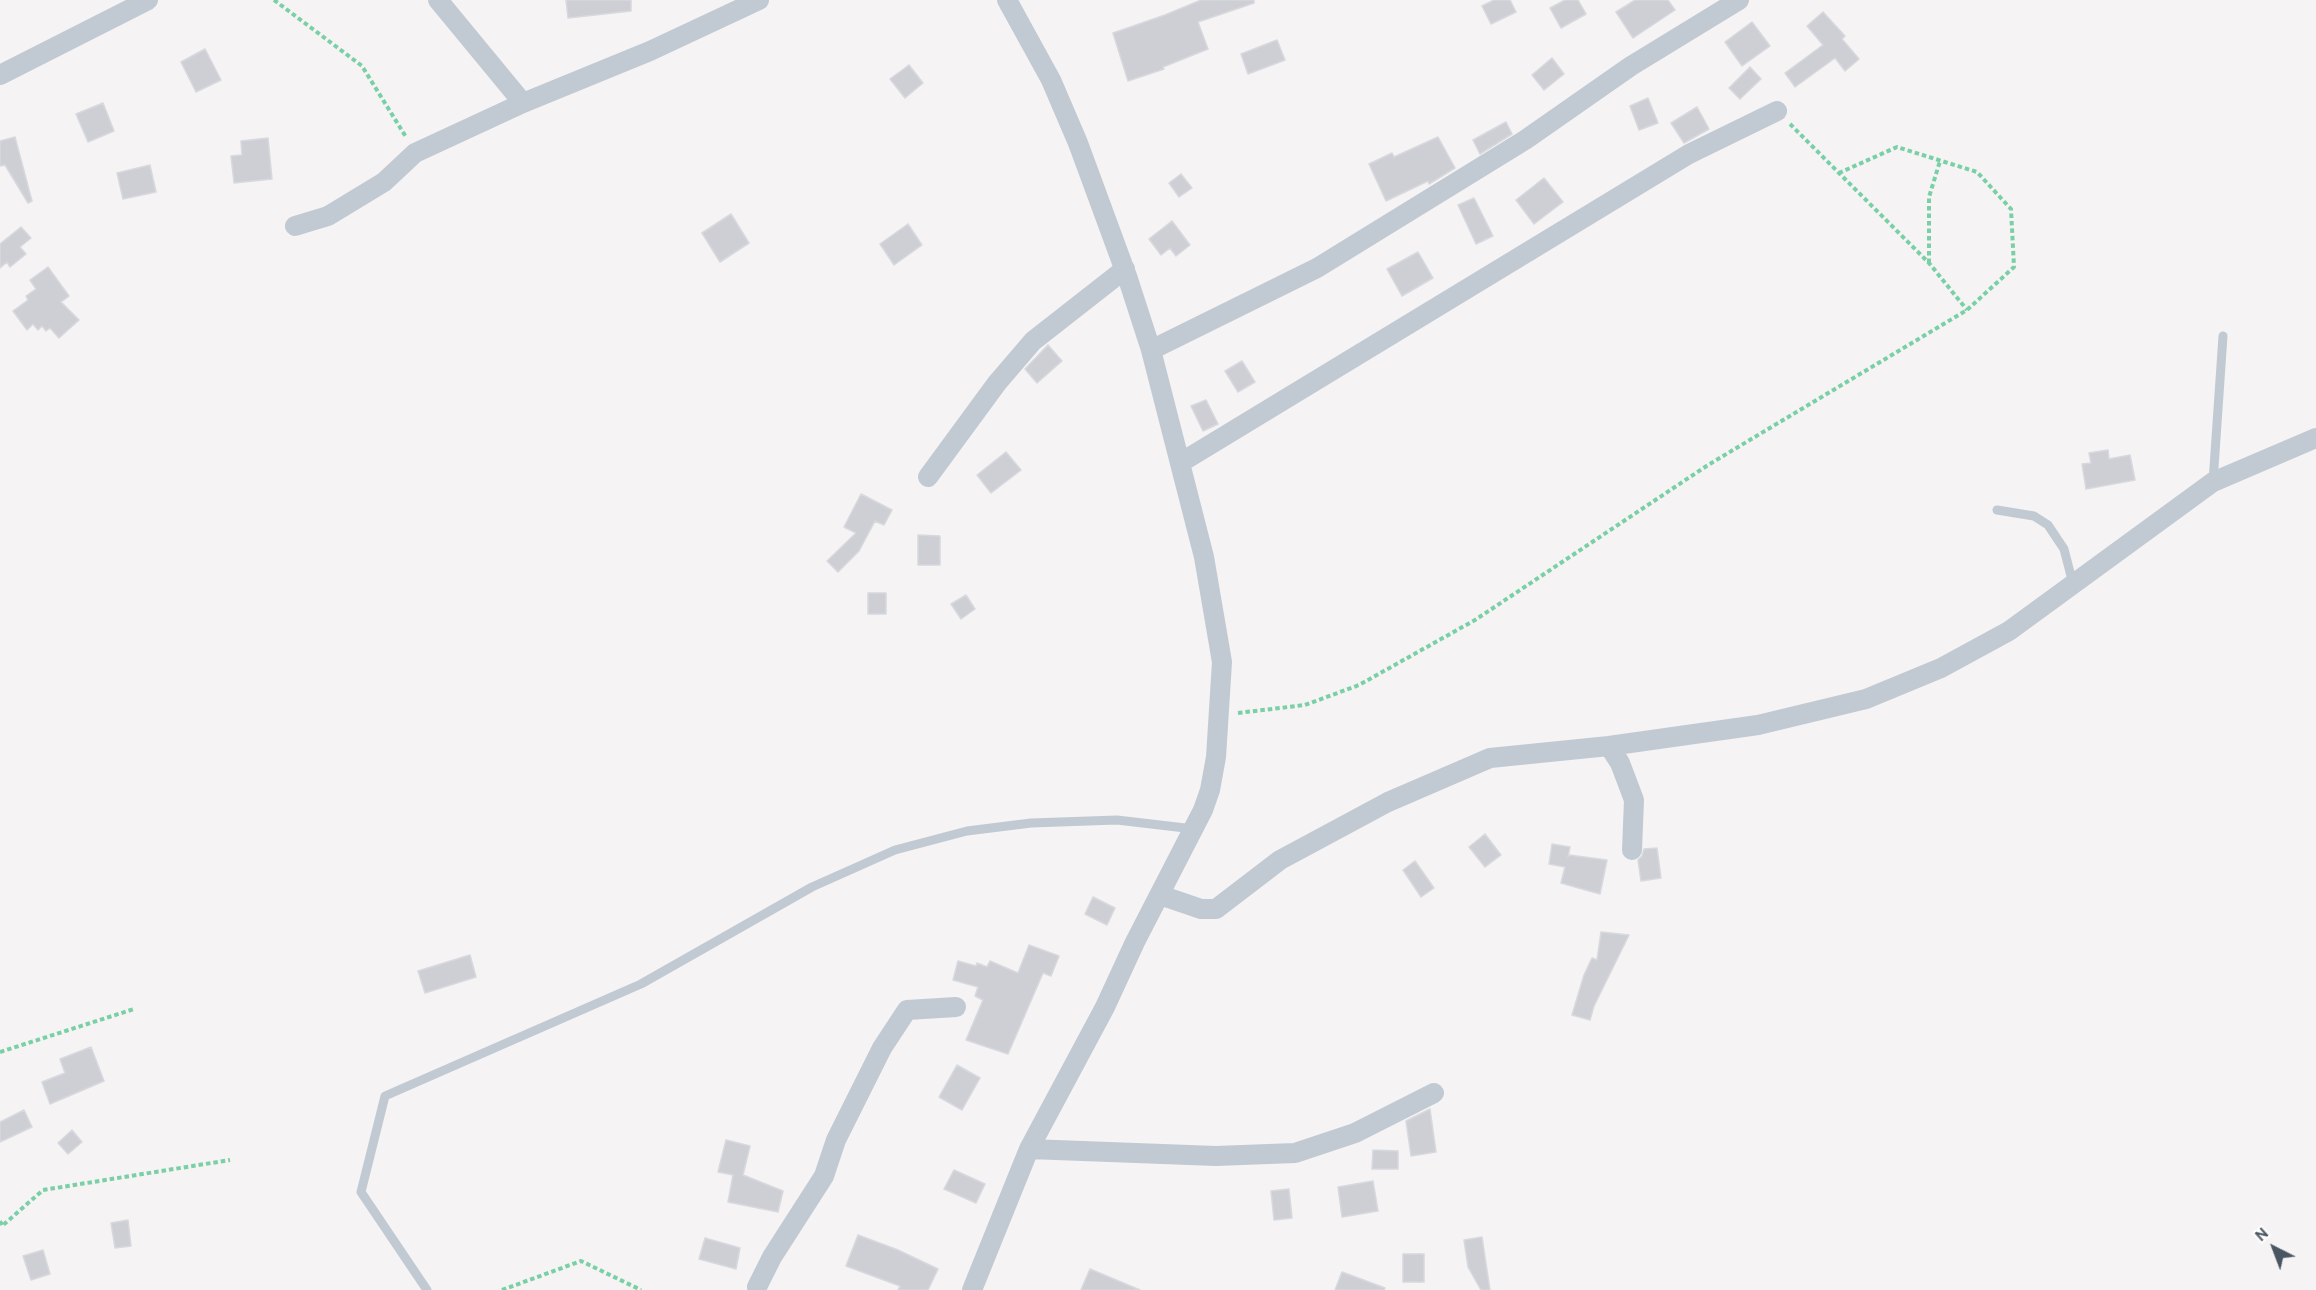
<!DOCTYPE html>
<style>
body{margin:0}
#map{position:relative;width:2316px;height:1290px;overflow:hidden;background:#f5f3f3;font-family:Cabin,sans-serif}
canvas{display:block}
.north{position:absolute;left:2244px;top:1218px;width:60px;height:60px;-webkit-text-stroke:4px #fff;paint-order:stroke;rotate:318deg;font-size:16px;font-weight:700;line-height:24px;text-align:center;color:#4a5661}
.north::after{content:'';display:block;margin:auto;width:21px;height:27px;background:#4a5661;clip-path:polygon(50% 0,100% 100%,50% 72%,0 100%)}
</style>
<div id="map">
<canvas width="2316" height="1290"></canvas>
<div class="north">N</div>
</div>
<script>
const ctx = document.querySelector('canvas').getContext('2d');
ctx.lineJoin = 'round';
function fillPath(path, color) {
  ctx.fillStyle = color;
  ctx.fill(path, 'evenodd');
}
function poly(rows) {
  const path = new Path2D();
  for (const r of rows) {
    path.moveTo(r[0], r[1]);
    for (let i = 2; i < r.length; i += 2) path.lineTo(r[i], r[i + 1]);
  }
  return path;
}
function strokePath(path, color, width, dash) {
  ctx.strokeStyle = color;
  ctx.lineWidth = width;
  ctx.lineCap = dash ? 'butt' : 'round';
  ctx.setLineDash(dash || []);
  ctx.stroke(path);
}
const building = poly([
 [566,0,631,0,631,11,568,18,566,0],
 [1201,0,1254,0,1254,3,1198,22,1208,49,1163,67,1164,69,1128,81,1113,33,1165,15,1201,0],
 [1494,0,1510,0,1516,12,1491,24,1482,6,1494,0],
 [1565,0,1578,0,1586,14,1561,28,1550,8,1565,0],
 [1635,0,1668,0,1675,10,1633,38,1616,12,1635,0],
 [1823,12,1845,36,1842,39,1859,59,1845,71,1835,58,1795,87,1785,73,1823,45,1807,26,1823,12],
 [1752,22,1770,46,1742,66,1725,42,1752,22],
 [1277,40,1285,60,1248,74,1241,54,1277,40],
 [205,49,221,80,196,92,181,62,205,49],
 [1552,58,1564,74,1544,90,1532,75,1552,58],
 [909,65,923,83,905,98,890,79,909,65],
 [1750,67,1761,79,1740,99,1729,88,1750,67],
 [1648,98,1658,123,1639,130,1630,106,1648,98],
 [103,103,114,131,88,142,76,114,103,103],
 [1697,107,1709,129,1684,143,1671,123,1697,107],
 [1506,122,1512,134,1480,154,1473,140,1506,122],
 [15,137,32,201,28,203,5,165,0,166,0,141,15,137],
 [1438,137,1455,168,1429,184,1428,181,1386,201,1369,164,1392,153,1394,157,1438,137],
 [268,138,272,179,234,183,231,156,242,155,241,141,268,138],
 [150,165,156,192,123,199,117,173,150,165],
 [1181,174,1192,188,1179,197,1169,183,1181,174],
 [1544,178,1563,202,1534,224,1516,200,1544,178],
 [1474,198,1493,236,1476,244,1458,205,1474,198],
 [731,214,749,243,720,262,702,233,731,214],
 [1172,221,1190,245,1176,256,1170,248,1161,255,1149,239,1172,221],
 [908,224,922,245,894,265,880,244,908,224],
 [21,227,31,238,20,247,26,254,10,267,7,262,0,268,0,244,21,227],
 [1418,252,1433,278,1402,296,1387,269,1418,252],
 [48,267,69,296,61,302,79,320,59,338,50,328,46,331,42,326,38,330,33,324,27,330,13,311,28,300,26,296,36,289,30,280,48,267],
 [1048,345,1062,361,1037,383,1025,369,1048,345],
 [1242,361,1255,382,1238,392,1225,371,1242,361],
 [1206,400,1218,424,1203,431,1191,406,1206,400],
 [2108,450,2109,459,2130,455,2135,480,2086,489,2082,464,2091,463,2089,453,2108,450],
 [1006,452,1021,470,991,493,977,475,1006,452],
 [861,494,892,510,884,525,875,521,859,551,838,572,827,561,856,533,844,527,861,494],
 [918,535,940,536,940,565,918,565,918,535],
 [868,593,886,593,886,614,868,614,868,593],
 [966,595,975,609,961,619,951,604,966,595],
 [1485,834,1501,855,1485,867,1469,847,1485,834],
 [1552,844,1570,847,1568,857,1569,855,1607,860,1600,894,1561,883,1565,867,1549,864,1552,844],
 [1657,848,1661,878,1641,881,1638,860,1642,856,1644,849,1657,848],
 [1415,861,1434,888,1421,897,1403,870,1415,861],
 [1093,897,1115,908,1107,925,1085,914,1093,897],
 [1601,932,1629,935,1594,1006,1590,1020,1572,1015,1584,975,1592,958,1597,960,1601,932],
 [1029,945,1059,956,1051,976,1043,973,1008,1054,966,1040,983,1000,975,996,978,987,953,980,958,961,976,966,977,963,987,967,990,961,1018,973,1029,945],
 [470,955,476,977,425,993,418,971,470,955],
 [91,1047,104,1081,50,1104,42,1082,65,1073,60,1059,91,1047],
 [957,1065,980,1078,962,1110,939,1097,957,1065],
 [1430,1109,1436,1152,1411,1156,1406,1121,1430,1109],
 [24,1110,32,1127,0,1142,0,1122,24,1110],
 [72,1130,82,1142,68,1154,58,1143,72,1130],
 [726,1140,750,1146,743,1175,783,1191,778,1212,728,1202,733,1175,718,1172,726,1140],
 [1373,1150,1398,1151,1398,1169,1372,1169,1373,1150],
 [954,1170,985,1184,976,1203,944,1189,954,1170],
 [1373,1181,1378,1211,1342,1217,1338,1187,1373,1181],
 [1289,1189,1292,1218,1274,1220,1271,1191,1289,1189],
 [128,1220,131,1246,115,1248,111,1223,128,1220],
 [858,1235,898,1250,938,1269,928,1290,898,1290,900,1286,846,1266,858,1235],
 [1482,1237,1490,1290,1481,1290,1468,1267,1464,1240,1482,1237],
 [705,1238,740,1248,736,1269,699,1259,705,1238],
 [43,1250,50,1274,31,1280,23,1256,43,1250],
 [1403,1254,1424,1254,1424,1282,1403,1282,1403,1254],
 [1090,1269,1140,1290,1081,1290,1090,1269],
 [1342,1272,1385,1288,1384,1290,1335,1290,1342,1272]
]);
fillPath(building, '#cdcfd5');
strokePath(building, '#d7d9de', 1.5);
strokePath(poly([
 [274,0,362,66,406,137],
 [1790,124,1929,263,1967,310],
 [1929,263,1929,197,1940,161],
 [1238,713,1305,705,1359,685,1475,620,1708,465,1967,310,2014,267,2011,209,1977,172,1897,147,1839,173],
 [0,1052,134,1009],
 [0,1221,2,1226,43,1190,230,1160],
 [502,1290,581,1261,641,1290]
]), '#7ad0a6', 4, [4.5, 3]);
strokePath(poly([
 [2213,482,2223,336],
 [1997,510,2034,516,2048,525,2064,549,2073,584],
 [427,1290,361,1192,385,1096,641,984,812,887,895,850,967,831,1031,823,1117,820,1194,829]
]), '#c1cad2', 9);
strokePath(poly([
 [438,0,523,103],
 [0,75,148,0],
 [295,226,328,216,384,182,415,153,523,103,650,51,759,0],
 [1151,350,1317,268,1525,140,1631,66,1739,0],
 [1180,463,1689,154,1777,111],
 [928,477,997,383,1033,341,1125,269],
 [1609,746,1620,763,1634,800,1632,850],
 [1160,895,1201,909,1216,909,1280,860,1388,802,1490,758,1609,746,1758,725,1866,699,1941,668,2009,631,2213,482,2316,438],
 [1029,1149,1216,1156,1295,1153,1355,1133,1434,1093],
 [757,1287,772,1257,824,1176,836,1140,882,1048,907,1010,956,1007],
 [972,1290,1029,1149,1105,1007,1135,942,1203,810,1210,790,1216,757,1222,662,1204,557,1151,350,1128,279,1078,143,1051,80,1007,0]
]), '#c1cad2', 20);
</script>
